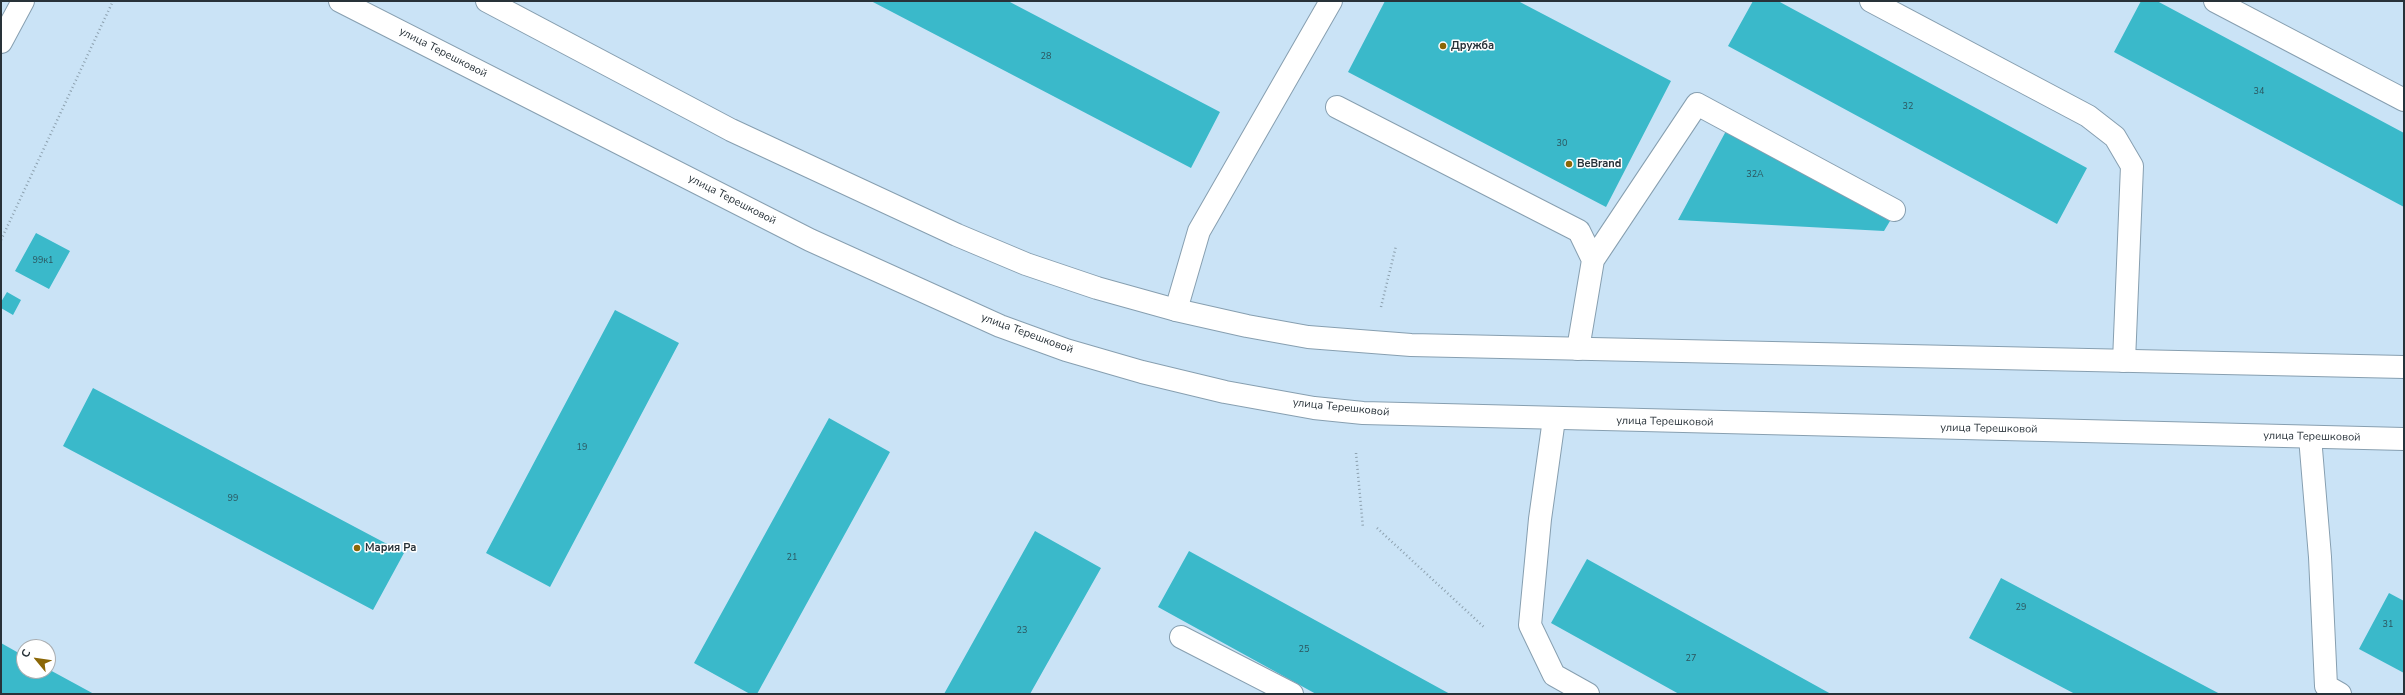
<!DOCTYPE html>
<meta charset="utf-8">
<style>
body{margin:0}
#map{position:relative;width:2405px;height:695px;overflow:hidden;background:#cae3f6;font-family:"Nunito Sans",sans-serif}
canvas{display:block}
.frame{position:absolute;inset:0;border:2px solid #283239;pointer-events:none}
.north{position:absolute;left:16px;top:639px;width:40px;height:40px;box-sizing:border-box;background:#fff;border:1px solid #a9adb0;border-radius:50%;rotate:299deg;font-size:11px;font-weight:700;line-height:16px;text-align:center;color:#283239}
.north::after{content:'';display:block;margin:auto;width:14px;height:18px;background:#8b6707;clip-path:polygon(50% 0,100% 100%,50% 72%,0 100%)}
</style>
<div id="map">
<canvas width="2405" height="695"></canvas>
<div class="frame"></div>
<div class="north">С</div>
</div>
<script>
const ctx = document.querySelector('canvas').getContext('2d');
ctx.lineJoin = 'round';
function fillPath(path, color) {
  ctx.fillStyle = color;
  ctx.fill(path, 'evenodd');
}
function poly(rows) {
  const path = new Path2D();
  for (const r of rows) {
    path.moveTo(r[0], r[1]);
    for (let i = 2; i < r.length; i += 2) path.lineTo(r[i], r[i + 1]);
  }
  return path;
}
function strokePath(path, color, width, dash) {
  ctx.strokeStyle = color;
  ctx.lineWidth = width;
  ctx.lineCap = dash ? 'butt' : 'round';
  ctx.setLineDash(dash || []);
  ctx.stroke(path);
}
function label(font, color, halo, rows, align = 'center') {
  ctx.font = font + ' "Nunito Sans",sans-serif';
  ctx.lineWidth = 3;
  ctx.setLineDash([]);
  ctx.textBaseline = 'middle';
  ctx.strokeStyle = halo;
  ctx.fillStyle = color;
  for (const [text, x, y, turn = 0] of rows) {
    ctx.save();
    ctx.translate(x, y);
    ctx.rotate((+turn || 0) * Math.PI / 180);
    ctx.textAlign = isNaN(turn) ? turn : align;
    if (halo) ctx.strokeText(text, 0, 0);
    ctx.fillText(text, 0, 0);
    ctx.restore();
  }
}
fillPath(poly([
 [871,1,1008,1,1220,112,1191,168],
 [1385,1,1518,1,1671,81,1606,207,1348,72],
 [1753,1,1778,1,2087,168,2057,224,1728,46],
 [2141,1,2157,1,2404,133,2404,207,2114,52],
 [1726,131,1890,221,1884,231,1678,220],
 [36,233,70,251,49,289,15,271],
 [7,292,21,300,13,315,1,308,1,302],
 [615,310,679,343,550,587,486,553],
 [93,388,404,553,373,610,63,446],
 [829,418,890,452,757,694,750,694,694,663],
 [1035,531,1101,568,1030,694,944,694],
 [1189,551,1450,694,1316,694,1158,607],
 [1587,559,1831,694,1679,694,1551,623],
 [2001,578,2220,694,2075,694,1969,638],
 [2389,593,2404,601,2404,673,2359,649],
 [1,643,24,656,24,671,48,671,48,669,94,694,1,694]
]), '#3ab9ca');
const minor = poly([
 [1871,1,2088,116,2115,137,2132,166,2124,361],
 [2215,1,2404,100],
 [1337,107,1579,231,1593,260],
 [1176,310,1199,231,1331,1],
 [1578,349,1593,260,1697,104,1894,210],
 [1554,419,1540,519,1530,625,1554,675,1588,694],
 [2310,437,2320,557,2326,686,2340,694],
 [1181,637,1292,694]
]);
const major = poly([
 [340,1,810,240,1000,326,1066,350,1142,372,1225,392,1314,408,1363,413,2404,439],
 [487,1,731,130,957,235,1026,264,1097,288,1176,310,1247,326,1308,337,1411,345,2404,367],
 [1,42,23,1]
]);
strokePath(minor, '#879fb0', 24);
strokePath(major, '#879fb0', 24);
strokePath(poly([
 [1,240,113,1],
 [1381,307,1396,246],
 [1356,453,1363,528],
 [1377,528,1485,628]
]), '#8da1af', 2.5, [1, 3]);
strokePath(minor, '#fff', 22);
strokePath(major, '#fff', 22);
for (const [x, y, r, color] of [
 [1443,46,4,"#8b6707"],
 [1569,164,4,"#8b6707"],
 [357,548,4,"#8b6707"]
]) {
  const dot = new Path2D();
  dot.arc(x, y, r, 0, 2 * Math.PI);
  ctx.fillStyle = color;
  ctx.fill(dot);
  strokePath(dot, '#fff', 1.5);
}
label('9px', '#2c545d', null, [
 ["28",1046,57],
 ["34",2259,92],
 ["32",1908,107],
 ["30",1562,144],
 ["32А",1755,175],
 ["99к1",43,261],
 ["19",582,448],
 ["99",233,499],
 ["21",792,558],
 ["29",2021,608],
 ["31",2388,625],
 ["23",1022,631],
 ["25",1304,650],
 ["27",1691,659]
]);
label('bold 11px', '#283239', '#fff', [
 ["Дружба",1451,46],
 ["BeBrand",1577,164],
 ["Мария Ра",365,548]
], 'left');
label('11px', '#283239', '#fff', [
 ["улица Терешковой",443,53,27],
 ["улица Терешковой",732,200,27],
 ["улица Терешковой",1027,334,20],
 ["улица Терешковой",1341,408,6],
 ["улица Терешковой",1665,422,1],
 ["улица Терешковой",1989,429,1],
 ["улица Терешковой",2312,437,1]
]);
</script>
